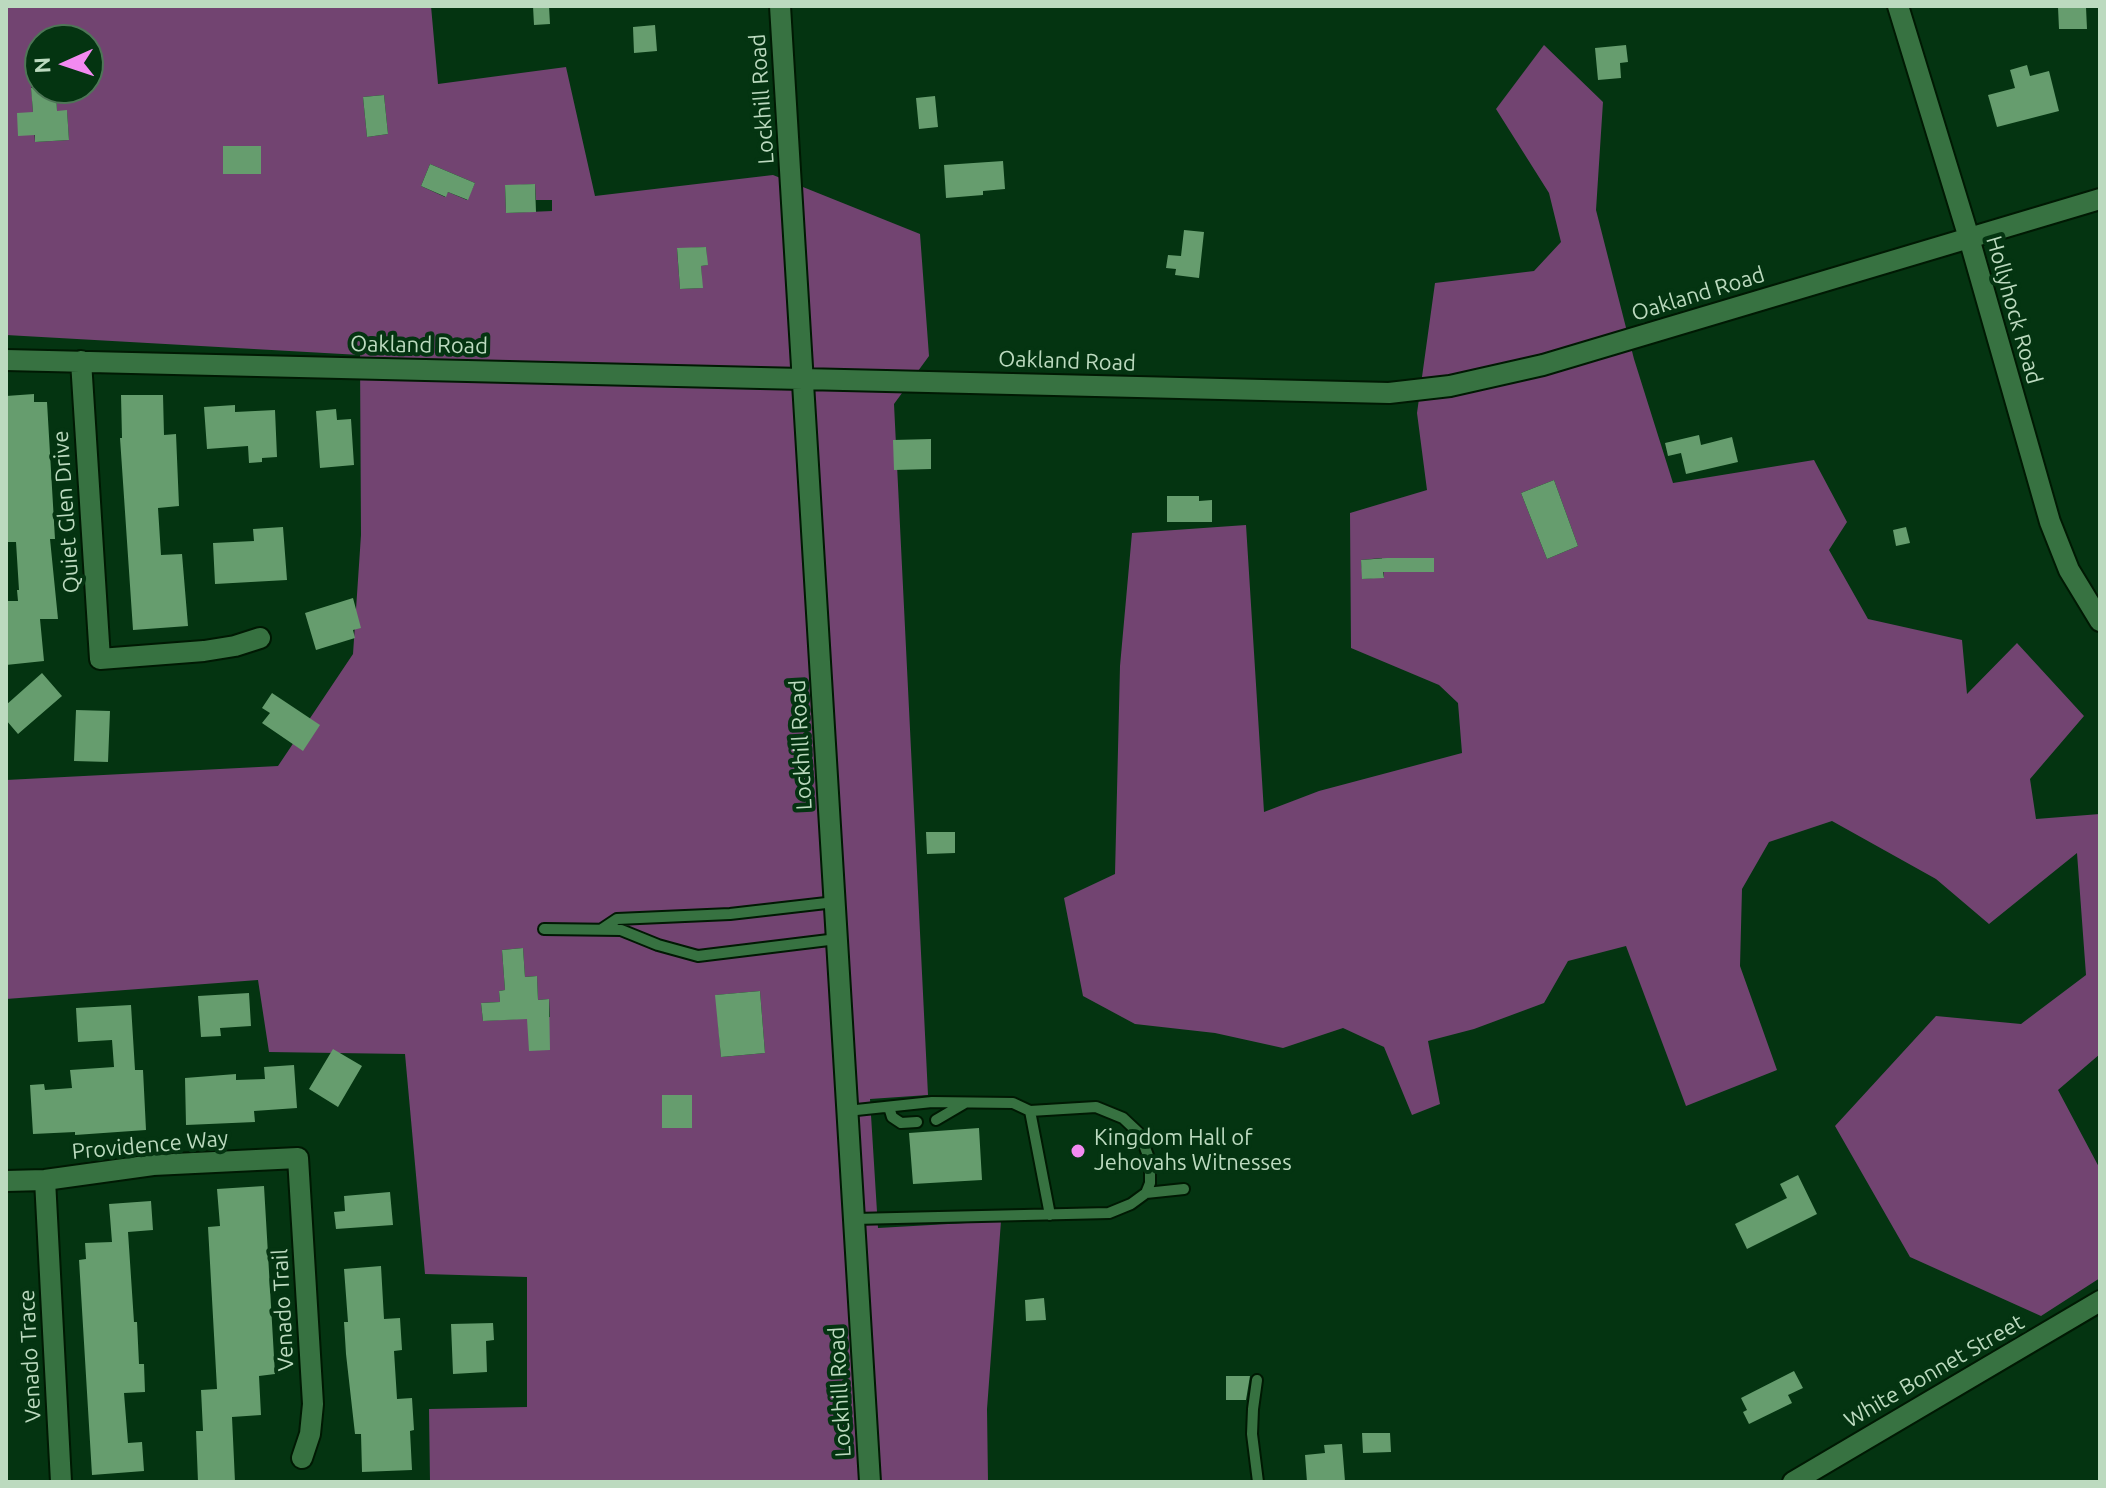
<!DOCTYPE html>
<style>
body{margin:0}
#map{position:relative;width:2106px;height:1488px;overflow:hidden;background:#043411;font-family:Ubuntu,sans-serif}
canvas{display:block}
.frame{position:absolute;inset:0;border:8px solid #bcdabf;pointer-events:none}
.north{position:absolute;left:24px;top:24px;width:80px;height:80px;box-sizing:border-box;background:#043411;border:2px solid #4e7657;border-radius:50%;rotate:267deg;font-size:22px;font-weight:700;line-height:32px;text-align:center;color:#bcdabf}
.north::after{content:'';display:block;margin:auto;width:28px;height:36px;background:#f38af1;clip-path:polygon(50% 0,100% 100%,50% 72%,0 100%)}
</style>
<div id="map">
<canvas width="2106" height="1488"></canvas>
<div class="frame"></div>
<div class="north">N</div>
</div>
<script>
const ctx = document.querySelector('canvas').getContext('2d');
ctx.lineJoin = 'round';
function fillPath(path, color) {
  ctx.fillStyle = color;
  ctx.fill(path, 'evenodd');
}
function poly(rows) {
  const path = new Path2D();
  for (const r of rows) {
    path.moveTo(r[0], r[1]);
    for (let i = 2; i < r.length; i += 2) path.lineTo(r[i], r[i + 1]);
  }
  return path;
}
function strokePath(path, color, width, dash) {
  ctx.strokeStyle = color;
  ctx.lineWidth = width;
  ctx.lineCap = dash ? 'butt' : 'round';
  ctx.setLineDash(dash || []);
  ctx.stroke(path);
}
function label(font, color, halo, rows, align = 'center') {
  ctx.font = font + ' Ubuntu,sans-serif';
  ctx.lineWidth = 8;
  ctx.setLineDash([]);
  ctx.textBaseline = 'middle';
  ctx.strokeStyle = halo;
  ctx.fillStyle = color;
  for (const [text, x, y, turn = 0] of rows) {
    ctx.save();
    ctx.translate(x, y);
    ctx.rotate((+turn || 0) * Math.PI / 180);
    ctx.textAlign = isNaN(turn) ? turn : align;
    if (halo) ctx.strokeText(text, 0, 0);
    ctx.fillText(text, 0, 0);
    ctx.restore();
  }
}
fillPath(poly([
 [6,6,431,6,438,84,566,67,595,196,773,175,920,234,929,356,894,404,928,1095,870,1099,878,1228,1001,1221,987,1409,988,1482,430,1482,429,1409,527,1407,527,1277,425,1274,405,1054,269,1052,258,980,6,999,6,780,278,766,353,654,361,535,360,355,6,335],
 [40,40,88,40,88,88,56,88,57,111,67,111,69,140,35,142,30,68,40,67],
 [384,95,388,134,367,137,363,97],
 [261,146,261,174,223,174,223,146],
 [430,164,475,183,467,200,448,192,445,197,421,186],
 [535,184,536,200,552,200,552,211,506,213,505,186],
 [706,247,707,265,701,266,702,288,680,289,677,249],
 [523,948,525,977,537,976,538,1000,549,999,550,1017,483,1021,481,1003,500,1002,499,991,505,990,502,950],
 [760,991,765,1053,721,1057,716,995],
 [663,1095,692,1095,663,1128],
 [1544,45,1603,102,1596,210,1634,359,1673,483,1814,460,1847,522,1829,550,1868,619,1962,640,1967,694,2017,643,2084,716,2030,779,2036,819,2100,814,2100,1054,2058,1090,2100,1169,2100,1278,2041,1316,1910,1257,1835,1126,1936,1016,2021,1024,2086,975,2077,853,1989,924,1936,879,1832,821,1769,842,1742,889,1740,966,1777,1070,1686,1106,1626,946,1568,961,1544,1003,1474,1029,1428,1041,1440,1104,1412,1115,1384,1047,1343,1028,1283,1048,1215,1033,1135,1024,1083,996,1064,898,1115,874,1120,666,1132,533,1246,525,1264,812,1319,791,1462,753,1458,703,1439,685,1351,648,1350,513,1427,490,1417,413,1435,283,1534,271,1561,242,1549,193,1496,109],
 [1554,480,1578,546,1547,559,1521,493],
 [1382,558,1384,577,1363,579,1361,560],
 [1400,558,1434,558,1434,572,1401,572]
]), '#724471');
fillPath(poly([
 [533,6,549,6,550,24,534,25],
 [2058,7,2086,7,2087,29,2059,29],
 [655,25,657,51,634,53,633,27],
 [1626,45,1628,62,1620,63,1621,78,1598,80,1595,48],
 [2027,65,2030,76,2049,71,2059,111,1997,127,1988,95,2015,88,2010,70],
 [31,88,56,88,57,111,67,110,69,140,35,142,35,135,18,136,17,113,33,112],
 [384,95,388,134,367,137,363,97],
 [935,96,938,127,919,129,916,98],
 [223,146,261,146,261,174,223,174],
 [1003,161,1005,189,983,191,983,195,946,198,944,165],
 [430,164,475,183,468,200,448,192,446,197,421,186],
 [535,184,536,212,506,213,505,185],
 [1184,230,1204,232,1199,278,1175,275,1176,269,1166,268,1168,255,1181,256],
 [706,247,708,265,701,266,703,288,680,289,677,248],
 [34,394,34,402,47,402,55,539,50,539,58,619,40,619,44,661,6,665,6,601,18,601,17,590,19,590,16,542,6,542,6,396],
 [121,395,163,395,164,435,176,434,179,506,158,508,161,555,182,554,188,626,133,630,120,438,122,438],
 [235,405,235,412,275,410,277,457,262,458,262,462,249,463,248,446,207,449,204,407],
 [336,409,337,420,351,419,354,465,320,468,316,411],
 [1699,435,1701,445,1732,437,1738,462,1686,474,1681,453,1668,456,1665,443],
 [931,439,931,469,894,470,893,440],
 [1554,480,1578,546,1547,559,1521,493],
 [1167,496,1199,496,1199,501,1212,500,1212,522,1167,522],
 [283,527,287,580,215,584,213,543,254,541,253,529],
 [1906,527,1910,543,1896,546,1893,530],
 [1387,558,1434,558,1434,572,1383,572,1384,578,1362,579,1361,560],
 [353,598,361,628,353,630,355,638,316,650,305,613],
 [42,673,62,696,18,734,6,720,6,705],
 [272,693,320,725,303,751,262,723,270,713,262,708],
 [76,710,110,711,108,762,74,761],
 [926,832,955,832,955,853,927,854],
 [523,948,525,977,537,976,538,1000,549,999,550,1050,529,1051,527,1019,483,1021,481,1003,500,1002,499,991,505,990,502,950],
 [760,991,765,1053,721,1057,715,995],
 [249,993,251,1026,220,1028,221,1036,201,1037,198,996],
 [131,1005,135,1070,143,1070,146,1130,75,1135,75,1132,33,1134,30,1085,44,1084,45,1090,72,1088,70,1070,114,1067,112,1040,78,1042,76,1008],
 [333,1049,362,1066,338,1107,309,1089],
 [294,1065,297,1108,254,1111,255,1122,186,1125,185,1078,236,1074,236,1080,265,1079,264,1067],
 [662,1095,692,1095,692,1128,662,1128],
 [979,1128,982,1180,913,1184,909,1133],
 [1798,1175,1817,1214,1747,1249,1735,1224,1787,1198,1780,1184],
 [264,1186,275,1374,259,1376,261,1415,232,1417,235,1482,198,1482,196,1431,203,1431,201,1390,217,1389,208,1227,220,1226,217,1189],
 [390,1192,393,1225,336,1229,334,1212,345,1211,344,1196],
 [151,1201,153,1230,128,1232,134,1322,137,1322,139,1364,144,1364,145,1392,124,1393,128,1443,142,1442,144,1471,92,1475,79,1260,86,1259,85,1243,112,1242,109,1204],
 [381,1266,384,1319,400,1318,402,1350,394,1351,397,1399,412,1398,414,1430,410,1431,412,1470,362,1472,361,1434,355,1434,346,1354,344,1322,348,1322,344,1269],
 [1044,1298,1046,1320,1026,1321,1025,1300],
 [493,1323,494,1340,486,1341,487,1372,453,1374,451,1324],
 [1794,1371,1803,1388,1788,1395,1792,1403,1749,1424,1743,1412,1747,1410,1741,1398],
 [1226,1376,1250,1376,1246,1400,1226,1400],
 [1362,1433,1390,1433,1391,1452,1363,1453],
 [1342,1444,1345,1481,1307,1482,1305,1455,1325,1453,1324,1445]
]), '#669d6e');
const lane = poly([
 [544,929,621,930,658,945,698,956,837,939],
 [602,929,617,919,730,914,835,902],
 [889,1107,892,1117,901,1123,917,1122],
 [847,1111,932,1102,1013,1103,1030,1111,1096,1107,1123,1118,1140,1134,1150,1161,1150,1183,1146,1193,1131,1204,1109,1213,854,1219],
 [1030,1111,1050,1215],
 [936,1120,965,1103],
 [1146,1193,1184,1189],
 [1257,1380,1253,1409,1252,1434,1258,1482]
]);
const street = poly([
 [780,6,870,1482],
 [1898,6,1969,238,2050,522,2069,570,2100,621],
 [6,360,1389,393,1450,386,1543,365,2100,199],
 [81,361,100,659,204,651,235,646,260,638],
 [45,1180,61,1482],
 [6,1181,45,1180,153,1165,298,1158,313,1404,310,1434,302,1458],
 [1793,1482,2100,1301]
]);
strokePath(lane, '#001903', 14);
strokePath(street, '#001903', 24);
strokePath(lane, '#377241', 10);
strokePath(street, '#377241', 20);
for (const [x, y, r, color] of [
 [1078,1151,8,"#f38af1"]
]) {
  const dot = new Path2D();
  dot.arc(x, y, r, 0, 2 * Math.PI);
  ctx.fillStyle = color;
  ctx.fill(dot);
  strokePath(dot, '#043411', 3);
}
label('22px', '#bcdabf', '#043411', [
 ["Lockhill Road",762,99,-94],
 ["Oakland Road",1698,294,-17],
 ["Hollyhock Road",2014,310,74],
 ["Oakland Road",419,345,1],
 ["Oakland Road",1067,361,2],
 ["Quiet Glen Drive",66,512,-94],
 ["Lockhill Road",801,745,-93],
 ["Providence Way",150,1145,-5],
 ["Venado Trail",283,1310,-93],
 ["Venado Trace",30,1356,-93],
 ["White Bonnet Street",1934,1371,-30],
 ["Lockhill Road",840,1392,-93]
]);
label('22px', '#bcdabf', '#043411', [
 ["Kingdom Hall of",1094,1138],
 ["Jehovahs Witnesses",1094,1163]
], 'left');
</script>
